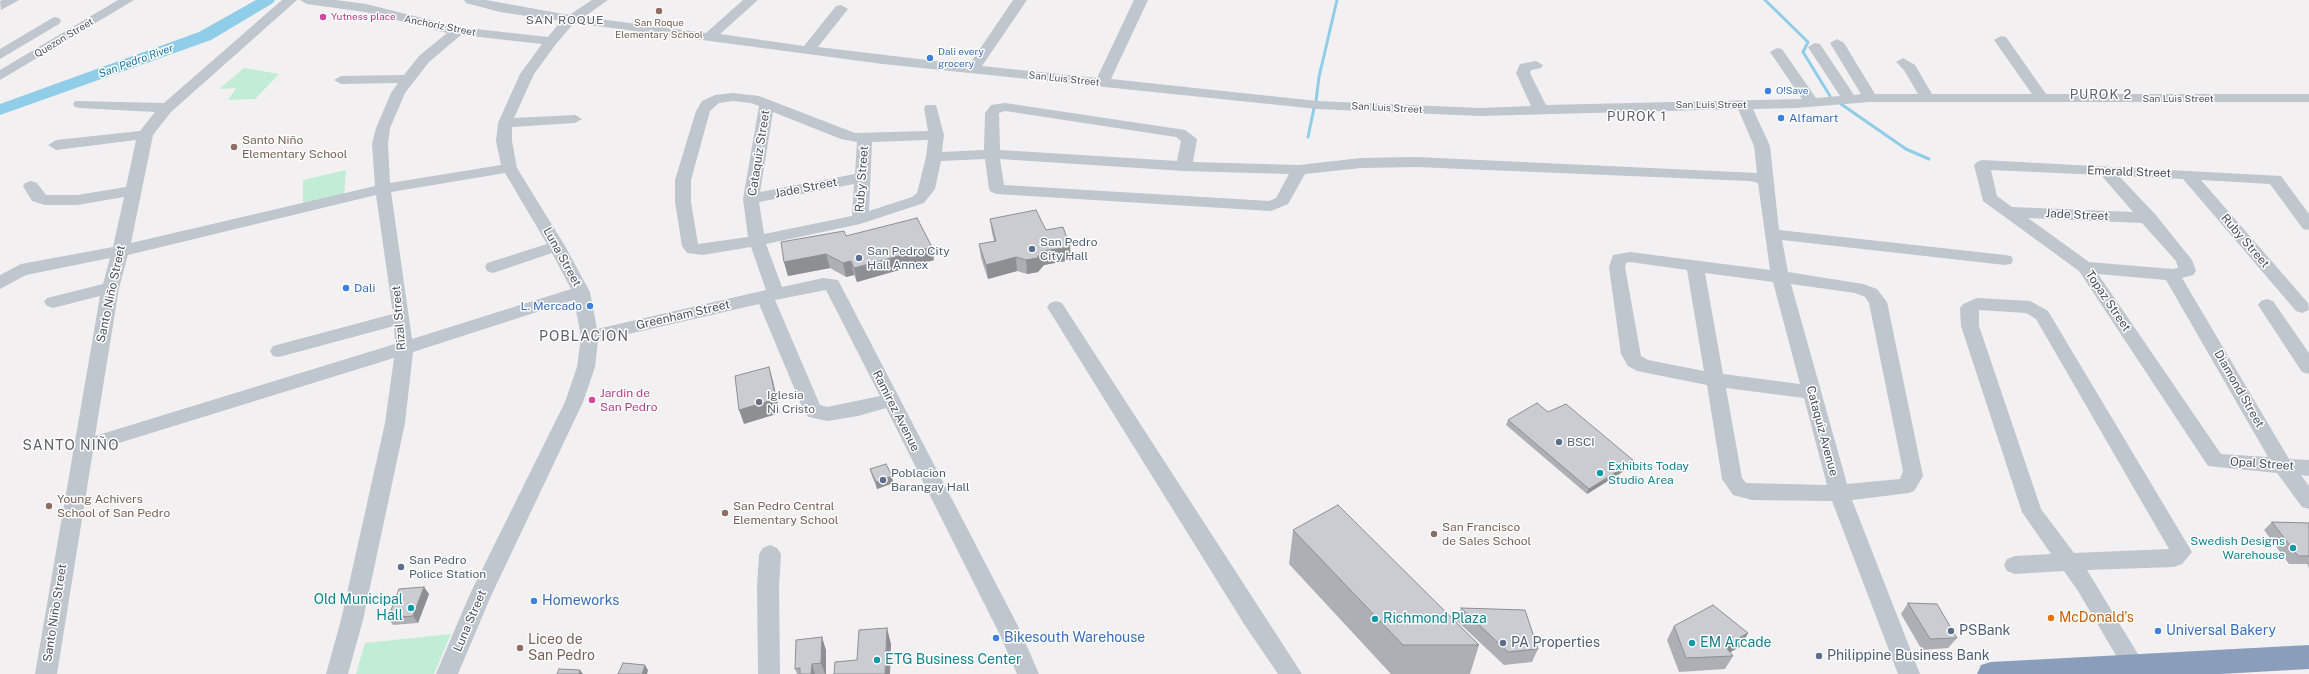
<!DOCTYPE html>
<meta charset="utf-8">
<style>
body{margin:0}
canvas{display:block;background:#f2f0f0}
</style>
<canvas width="2309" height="674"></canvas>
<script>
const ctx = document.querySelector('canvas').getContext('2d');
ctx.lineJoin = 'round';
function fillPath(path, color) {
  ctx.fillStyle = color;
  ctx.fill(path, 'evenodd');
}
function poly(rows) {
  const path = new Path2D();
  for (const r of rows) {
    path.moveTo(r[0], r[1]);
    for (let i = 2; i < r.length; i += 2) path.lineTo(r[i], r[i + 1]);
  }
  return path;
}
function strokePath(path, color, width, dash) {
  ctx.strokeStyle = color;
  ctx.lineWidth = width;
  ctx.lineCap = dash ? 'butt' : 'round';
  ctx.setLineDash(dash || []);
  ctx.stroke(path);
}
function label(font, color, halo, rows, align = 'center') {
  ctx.font = font + ' "Public Sans",sans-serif';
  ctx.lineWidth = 3;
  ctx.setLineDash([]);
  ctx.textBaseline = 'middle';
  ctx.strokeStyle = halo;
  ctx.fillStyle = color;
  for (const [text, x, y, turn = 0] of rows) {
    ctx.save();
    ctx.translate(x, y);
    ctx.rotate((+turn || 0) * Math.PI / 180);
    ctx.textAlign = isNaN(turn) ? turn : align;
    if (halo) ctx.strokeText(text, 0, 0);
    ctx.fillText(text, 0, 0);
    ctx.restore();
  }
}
fillPath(poly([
 [244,68,279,74,255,99,228,100,236,88,219,89],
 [346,170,344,197,303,206,303,180],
 [451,634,434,674,356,674,365,643]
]), '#c1edd6');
strokePath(poly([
 [1765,0,1808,42,1803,52,1830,96],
 [1316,101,1319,77,1337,0],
 [1841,104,1906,149,1929,159],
 [1308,137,1314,108]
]), '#90cde8', 3);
fillPath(poly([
 [256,0,275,0,273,3,211,40,0,115,0,104,199,32,256,0]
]), '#90cde8');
fillPath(poly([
 [2,0,19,0,1,10,0,1,2,0],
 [118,0,134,0,0,80,0,70,118,0],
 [282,0,297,0,171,112,153,135,131,243,375,186,372,144,376,128,391,93,398,83,341,84,334,80,341,76,404,75,419,56,447,33,365,12,307,4,300,0,336,0,366,4,458,27,548,37,561,21,500,12,466,3,464,0,486,0,569,15,592,0,608,0,584,17,706,33,743,0,758,0,720,34,804,46,836,6,841,5,848,9,818,47,969,65,1013,0,1027,0,982,66,1097,78,1134,0,1148,0,1111,79,1317,101,1480,108,1531,106,1516,73,1520,64,1536,61,1543,65,1541,68,1531,70,1530,73,1546,105,1802,99,1770,52,1777,48,1782,49,1816,98,1840,96,1808,47,1815,43,1820,44,1854,95,1861,94,1830,43,1837,39,1844,43,1875,94,1918,94,1904,70,1896,62,1903,58,1915,65,1932,94,2032,94,1994,40,2001,36,2006,37,2046,94,2309,94,2309,102,1870,102,1796,108,1753,109,1770,146,1779,230,2005,255,2011,256,2013,260,2011,264,2005,265,1782,240,1788,272,1863,284,1877,289,1887,302,1923,476,1914,491,1909,493,1852,500,1920,674,1898,674,1832,501,1752,500,1733,495,1722,479,1707,385,1637,371,1628,366,1621,354,1609,267,1613,255,1630,252,1770,270,1758,183,1750,181,1416,167,1361,168,1305,174,1288,204,1271,211,997,194,991,192,989,189,985,159,941,161,935,189,924,203,860,224,766,244,782,287,823,278,838,280,1018,626,1039,674,1017,674,1000,635,886,408,858,416,827,421,809,417,805,414,759,304,598,341,595,367,583,402,491,596,458,674,436,674,469,596,565,402,577,367,581,337,574,300,413,352,405,423,363,620,348,674,326,674,341,620,385,423,394,358,93,451,57,674,35,674,100,296,53,308,47,306,44,302,47,298,103,284,110,258,26,275,0,289,0,275,21,264,113,247,124,197,77,205,45,205,32,201,23,186,25,183,31,181,37,183,46,195,77,195,126,187,136,140,56,150,48,145,56,140,140,131,155,112,80,108,75,107,73,104,75,101,164,103,282,0],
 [574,23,883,64,1317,109,1480,116,1738,109,1754,146,1757,173,1416,157,1361,158,1299,165,1193,162,1197,139,1185,130,1005,103,991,105,985,113,984,150,942,152,944,135,936,105,926,105,924,108,928,131,855,133,759,96,733,93,715,95,702,101,696,111,675,180,675,202,682,246,687,253,703,255,751,247,766,290,597,329,590,292,565,246,517,168,512,141,512,127,575,123,582,119,575,115,514,118,534,74,556,44,574,23],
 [461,35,542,44,520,74,498,123,496,141,501,165,390,183,388,144,390,128,405,93,429,62,461,35],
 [733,101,751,103,759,106,743,199,748,237,698,244,691,202,691,180,710,111,719,103,733,101],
 [1005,111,1176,137,1181,141,1177,161,1000,150,999,113,1005,111],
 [773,112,841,139,857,142,855,174,760,192,773,112],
 [928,140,926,157,917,193,912,197,869,211,872,142,928,140],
 [1000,159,1184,171,1289,174,1276,198,1269,201,1004,185,1000,159],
 [505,173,547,244,487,263,485,267,487,271,493,273,552,253,571,289,412,339,391,192,505,173],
 [854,184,852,216,764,234,759,202,854,184],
 [376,195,393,314,273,346,270,351,273,356,279,357,394,326,395,344,95,436,119,288,128,255,376,195],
 [1630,262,1687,270,1704,371,1648,360,1641,356,1625,267,1626,263,1630,262],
 [1705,273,1773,282,1800,384,1723,374,1705,273],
 [1791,284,1855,293,1865,297,1869,303,1903,471,1900,479,1847,484,1791,284],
 [826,290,880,396,827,407,820,405,775,300,826,290],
 [1726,388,1804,398,1827,485,1746,483,1742,478,1726,388],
 [54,17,59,18,61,21,59,24,0,59,0,49,54,17],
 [1982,160,2281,176,2309,214,2309,230,2303,229,2270,184,2201,180,2308,303,2309,310,2302,313,2296,311,2183,179,2119,176,2155,214,2192,260,2196,271,2193,275,2182,278,2289,459,2309,460,2309,476,2301,475,2309,486,2309,509,2302,507,2277,473,2208,466,2079,271,1983,201,1974,165,1977,162,1982,160],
 [1991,170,2101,175,2133,212,2012,207,1997,196,1991,170],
 [2028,218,2142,223,2176,261,2178,268,2172,269,2089,262,2028,218],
 [2098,274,2166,280,2268,457,2221,454,2098,274],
 [1977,298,2030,301,2048,311,2192,552,2182,564,2174,567,2087,570,2150,674,2127,674,2078,591,2064,571,2015,574,2007,571,2004,565,2007,559,2015,556,2051,554,2022,512,1961,326,1960,308,1963,304,1977,298],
 [1979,310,2026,313,2036,319,2169,549,2074,553,2041,509,1979,326,1979,310],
 [2267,299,2273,301,2309,353,2309,374,2302,372,2258,305,2261,301,2267,299],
 [1056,301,1062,303,1302,674,1278,674,1244,624,1047,307,1050,303,1056,301],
 [770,545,777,548,781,554,779,587,780,674,758,674,757,587,759,554,763,548,770,545]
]), '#bfc6ce');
fillPath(poly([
 [2309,645,2309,669,2220,674,1977,674,1981,665,1991,662,2309,645]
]), '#8a9ebc');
fillPath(poly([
 [990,219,1046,230,1071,260,1044,265,1038,272,1027,274,1017,271,988,279,981,258,979,244,994,241,992,233],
 [846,236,934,260,857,282,854,275,846,277,830,268,788,276,784,262],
 [1548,412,1634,461,1632,466,1587,494,1506,425,1508,420],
 [870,469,892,476,893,483,877,489,872,476],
 [2272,522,2309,523,2309,568,2307,564,2289,564,2264,530],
 [1293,530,1479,645,1470,674,1391,674,1289,564],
 [429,594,418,623,393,625,388,618],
 [1908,603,1957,638,1948,648,1922,650,1901,614],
 [1461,608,1538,649,1532,662,1504,665,1457,621],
 [1674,626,1748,633,1741,646,1730,652,1733,656,1725,669,1679,672,1667,640],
 [826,650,826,674,797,674,795,669]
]), '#aeafb5');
fillPath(poly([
 [932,247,934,260,857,282,854,268],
 [1070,247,1071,260,1044,265,1038,272,1027,274,1026,260,1042,251],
 [826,254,830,268,788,276,784,262],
 [1016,257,1017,271,988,279,986,265],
 [851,261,854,275,846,277,843,263],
 [769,367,773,381,780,413,744,424,739,410],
 [1634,461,1632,466,1587,494,1589,489],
 [892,476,893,483,877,489,876,482],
 [424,587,429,594,418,623,413,616],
 [887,628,891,644,890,674,885,674],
 [1748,633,1741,646,1722,657,1725,646],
 [822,637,826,650,826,674,825,674,821,663],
 [812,664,815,674,811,674],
 [645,665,648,670,647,674,642,674],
 [580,670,583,674,579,674]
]), '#8d8f93');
const building = poly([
 [1036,210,1046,230,1063,227,1070,247,1042,251,1037,258,1026,260,1016,257,986,265,979,244,996,241,990,219,1036,210],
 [917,218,932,247,854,268,851,261,843,263,826,254,784,262,781,242,844,231,846,236,917,218],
 [769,367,776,399,739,410,735,376,769,367],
 [1537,403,1548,412,1566,404,1634,461,1589,489,1508,420,1537,403],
 [886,464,892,476,876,482,870,469,886,464],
 [1338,505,1479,645,1403,645,1293,530,1338,505],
 [2272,522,2309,523,2309,556,2298,556,2272,522],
 [424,587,413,616,388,618,399,589,424,587],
 [1908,603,1937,604,1957,638,1930,639,1908,603],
 [1713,605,1748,633,1725,646,1733,656,1686,658,1674,626,1713,605],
 [1461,608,1525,610,1538,649,1508,652,1461,608],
 [887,628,885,674,834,674,835,662,857,660,859,630,887,628],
 [822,637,821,663,812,664,811,674,800,674,800,668,795,669,796,640,822,637],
 [623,663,645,665,642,674,618,674,623,663],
 [559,669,580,670,579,674,557,674,559,669]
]);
fillPath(building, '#caccd2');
strokePath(building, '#8d8f93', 1);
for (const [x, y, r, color] of [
 [659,11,4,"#8d6e63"],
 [323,17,4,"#d1479c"],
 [930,58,4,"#3f7fe0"],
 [1768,91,4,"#3f7fe0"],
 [1781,118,4,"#3f7fe0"],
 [234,147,4,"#8d6e63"],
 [1032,249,4,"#5c6f8a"],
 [859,258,4,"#5c6f8a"],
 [346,288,4,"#3f7fe0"],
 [590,306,4,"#3f7fe0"],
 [592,400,4,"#d1479c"],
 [759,402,4,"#6b7280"],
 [1559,442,4,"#5c6f8a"],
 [1600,473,4,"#0f9aa8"],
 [883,480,4,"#5c6f8a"],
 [49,506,4,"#8d6e63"],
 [725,513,4,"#8d6e63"],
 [1434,534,4,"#8d6e63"],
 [2293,548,4,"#0f9aa8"],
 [401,567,4,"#5c6f8a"],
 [534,601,4,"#3f7fe0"],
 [411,608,4,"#0f9aa8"],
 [2051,618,4,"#e8710a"],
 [1375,619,4,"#0f9aa8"],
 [1951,631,4,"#5c6f8a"],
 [2158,631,4,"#3f7fe0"],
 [996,638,4,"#3f7fe0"],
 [1503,643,4,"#5c6f8a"],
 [1692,643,4,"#0f9aa8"],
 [520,648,4,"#8d6e63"],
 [1819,656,4,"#5c6f8a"],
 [877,660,4,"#0f9aa8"]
]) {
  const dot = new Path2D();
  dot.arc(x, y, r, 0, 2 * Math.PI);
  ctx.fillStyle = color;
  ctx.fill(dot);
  strokePath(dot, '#fff', 1.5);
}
label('10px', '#b23c85', '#fff', [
 ["Yutness place",331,17]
], 'left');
label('10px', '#785e54', '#fff', [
 ["San Roque",659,23],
 ["Elementary School",659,35]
]);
label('10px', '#49515d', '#fff', [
 ["Anchoriz Street",440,26,11],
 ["Quezon Street",64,38,-31],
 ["San Luis Street",1064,79,6],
 ["San Luis Street",2178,99],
 ["San Luis Street",1711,105],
 ["San Luis Street",1387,108,3]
]);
label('10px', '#366cbe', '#fff', [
 ["Dali every",938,52],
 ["grocery",938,64],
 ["O!Save",1776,91]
], 'left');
label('italic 11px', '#1378a5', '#fff', [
 ["San Pedro River",136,61,-20]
]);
ctx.letterSpacing = '1px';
label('12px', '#5d6065', '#fff', [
 ["SAN ROQUE",565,20]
]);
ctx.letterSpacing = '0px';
label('12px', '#366cbe', '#fff', [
 ["Alfamart",1789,118],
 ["Dali",354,288],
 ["L. Mercado",582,306,"right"]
], 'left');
label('12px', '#785e54', '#fff', [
 ["Santo Niño",242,140],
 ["Elementary School",242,154],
 ["Young Achivers",57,499],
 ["School of San Pedro",57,513],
 ["San Pedro Central",733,506],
 ["Elementary School",733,520],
 ["San Francisco",1442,527],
 ["de Sales School",1442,541]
], 'left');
label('12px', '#49515d', '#fff', [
 ["Cataquiz Street",759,153,-81],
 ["Emerald Street",2129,172,2],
 ["Ruby Street",862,179,-86],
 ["Jade Street",806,188,-11],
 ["Jade Street",2077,215,3],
 ["Ruby Street",2245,241,49],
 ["Luna Street",562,257,61],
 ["Santo Niño Street",111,294,-78],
 ["Topaz Street",2108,301,56],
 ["Greenham Street",683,315,-13],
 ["Rizal Street",399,318,-95],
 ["Diamond Street",2239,389,60],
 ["Ramirez Avenue",896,411,63],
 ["Cataquiz Avenue",1822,431,75],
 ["Opal Street",2262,464,4],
 ["Santo Niño Street",55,613,-81],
 ["Luna Street",470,621,-67]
]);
label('12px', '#4e5e75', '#fff', [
 ["San Pedro",1040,242],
 ["City Hall",1040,256],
 ["San Pedro City",867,251],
 ["Hall Annex",867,265],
 ["BSCI",1567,442],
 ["Poblacion",891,473],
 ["Barangay Hall",891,487],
 ["San Pedro",409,560],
 ["Police Station",409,574]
], 'left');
label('12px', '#b23c85', '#fff', [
 ["Jardin de",600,393],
 ["San Pedro",600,407]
], 'left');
label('12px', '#5b616d', '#fff', [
 ["Iglesia",767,395],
 ["Ni Cristo",767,409]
], 'left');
label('12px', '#0d838f', '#fff', [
 ["Exhibits Today",1608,466],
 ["Studio Area",1608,480],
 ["Swedish Designs",2285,541,"right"],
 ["Warehouse",2285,555,"right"]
], 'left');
ctx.letterSpacing = '1px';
label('13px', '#5d6065', '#fff', [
 ["PUROK 2",2101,95],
 ["PUROK 1",1637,117]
]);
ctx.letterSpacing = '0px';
ctx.letterSpacing = '1px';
label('14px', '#5d6065', '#fff', [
 ["POBLACION",584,337],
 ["SANTO NIÑO",71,446]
]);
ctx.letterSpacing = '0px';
label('14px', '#0d838f', '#fff', [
 ["Old Municipal",403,600,"right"],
 ["Hall",403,616,"right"],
 ["Richmond Plaza",1383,619],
 ["EM Arcade",1700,643],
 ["ETG Business Center",885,660]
], 'left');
label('14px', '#366cbe', '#fff', [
 ["Homeworks",542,601],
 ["Universal Bakery",2166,631],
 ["Bikesouth Warehouse",1004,638]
], 'left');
label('14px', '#c56008', '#fff', [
 ["McDonald's",2059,618]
], 'left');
label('14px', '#4e5e75', '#fff', [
 ["PSBank",1959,631],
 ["PA Properties",1511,643],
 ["Philippine Business Bank",1827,656]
], 'left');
label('14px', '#785e54', '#fff', [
 ["Liceo de",528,640],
 ["San Pedro",528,656]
], 'left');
</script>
